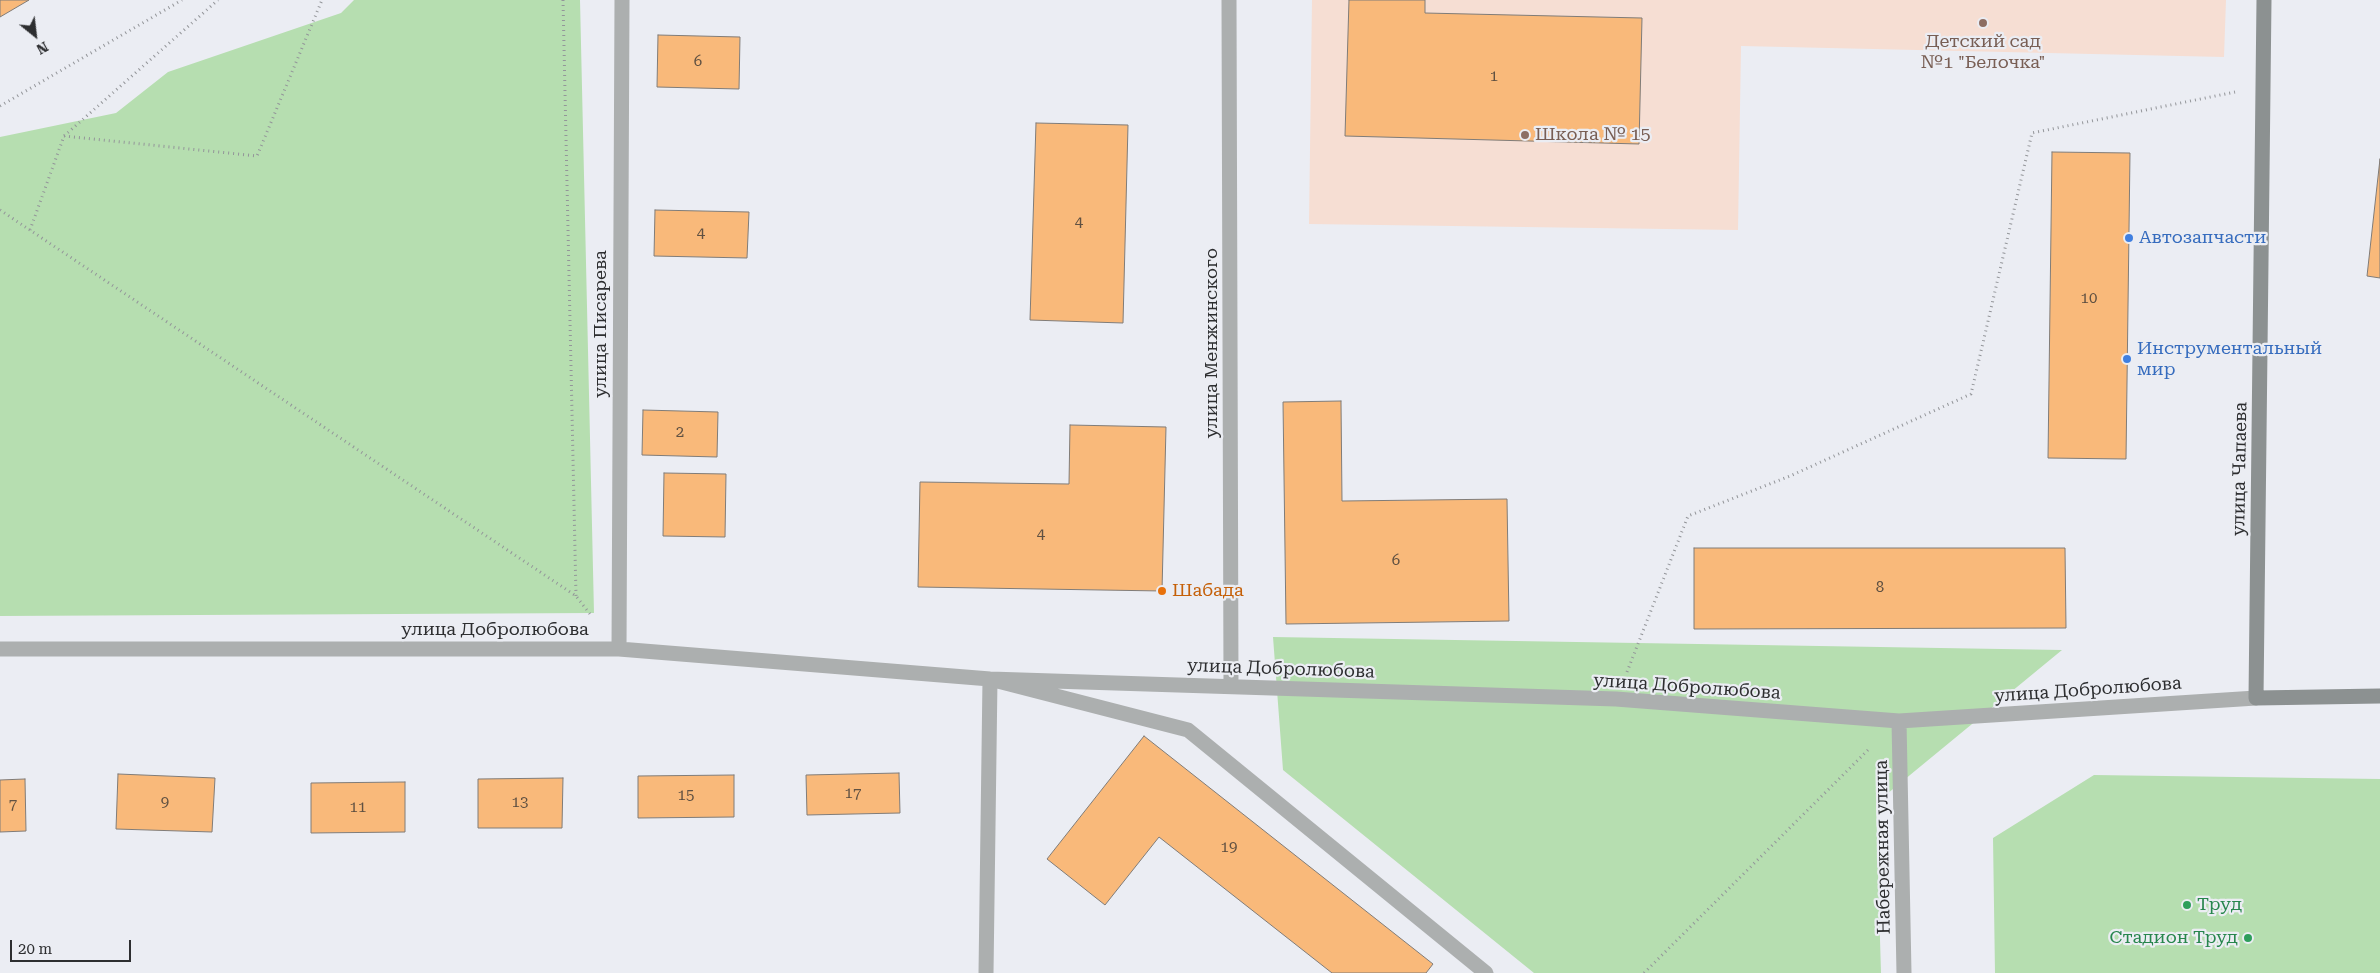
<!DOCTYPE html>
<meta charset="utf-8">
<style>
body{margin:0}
#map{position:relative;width:2380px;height:973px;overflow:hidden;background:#ebedf3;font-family:"Roboto Serif",serif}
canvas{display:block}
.north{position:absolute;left:10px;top:10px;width:50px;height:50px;-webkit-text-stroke:4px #ebedf3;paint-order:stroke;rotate:151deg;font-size:14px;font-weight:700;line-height:20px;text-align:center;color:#2d2e30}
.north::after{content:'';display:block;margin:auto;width:18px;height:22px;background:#2d2e30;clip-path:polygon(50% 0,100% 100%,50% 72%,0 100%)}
.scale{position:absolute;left:10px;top:940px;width:121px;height:22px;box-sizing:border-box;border:2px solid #2d2e30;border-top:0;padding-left:6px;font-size:15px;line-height:18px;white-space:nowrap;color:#2d2e30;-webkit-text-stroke:4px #ebedf3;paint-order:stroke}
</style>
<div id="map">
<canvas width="2380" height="973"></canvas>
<div class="north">N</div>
<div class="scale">20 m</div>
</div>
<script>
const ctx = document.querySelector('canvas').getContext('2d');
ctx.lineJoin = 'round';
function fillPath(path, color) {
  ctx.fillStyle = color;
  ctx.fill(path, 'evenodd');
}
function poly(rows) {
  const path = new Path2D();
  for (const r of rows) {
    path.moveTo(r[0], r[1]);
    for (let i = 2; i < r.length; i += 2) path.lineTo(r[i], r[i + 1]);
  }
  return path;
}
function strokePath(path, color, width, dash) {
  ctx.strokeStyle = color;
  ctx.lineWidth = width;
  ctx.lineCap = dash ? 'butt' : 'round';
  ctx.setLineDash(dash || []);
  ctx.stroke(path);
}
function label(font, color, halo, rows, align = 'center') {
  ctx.font = font + ' "Roboto Serif",serif';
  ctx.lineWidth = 4.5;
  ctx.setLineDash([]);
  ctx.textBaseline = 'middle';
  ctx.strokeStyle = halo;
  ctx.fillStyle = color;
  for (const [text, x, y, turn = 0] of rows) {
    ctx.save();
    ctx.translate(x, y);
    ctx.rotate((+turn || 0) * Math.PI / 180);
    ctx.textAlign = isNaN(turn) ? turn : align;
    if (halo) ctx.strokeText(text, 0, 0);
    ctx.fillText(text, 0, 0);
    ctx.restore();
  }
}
fillPath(poly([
 [1312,0,2226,0,2224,57,1741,46,1738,230,1309,224]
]), '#f6ded3');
fillPath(poly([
 [354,0,580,0,594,613,0,616,0,137,116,113,168,72,341,13],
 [1273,637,2062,650,1876,803,1881,973,1534,973,1283,770],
 [2094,775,2380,779,2380,973,1995,973,1993,838]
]), '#b6deb0');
const building = poly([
 [0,0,29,0,0,17,0,0],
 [1349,0,1425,0,1425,13,1642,18,1639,144,1345,136,1349,0],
 [658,35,740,37,739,89,657,87,658,35],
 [1036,123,1128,125,1123,323,1030,320,1036,123],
 [2052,152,2130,153,2126,459,2048,458,2052,152],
 [2380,159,2380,278,2367,276,2380,159],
 [655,210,749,212,747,258,654,256,655,210],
 [1341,401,1342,501,1507,499,1509,621,1286,624,1283,402,1341,401],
 [643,410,718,412,717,457,642,455,643,410],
 [1070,425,1166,427,1162,591,918,587,920,482,1069,484,1070,425],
 [664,473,726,474,725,537,663,536,664,473],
 [1694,548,2065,548,2066,628,1694,629,1694,548],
 [1144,736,1433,964,1426,973,1332,973,1159,837,1105,905,1047,859,1144,736],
 [899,773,900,813,807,815,806,775,899,773],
 [118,774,215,778,212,832,116,829,118,774],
 [734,775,734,817,638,818,638,776,734,775],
 [563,778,562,828,478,828,478,779,563,778],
 [25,779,26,831,0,832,0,780,25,779],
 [405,782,405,832,311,833,311,783,405,782]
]);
fillPath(building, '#f9b97a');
strokePath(building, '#807c78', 1);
strokePath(poly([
 [563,0,576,596],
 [0,106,182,0],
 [64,136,257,156,322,0],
 [0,210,576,596,590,614],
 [30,230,64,136,218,0],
 [1627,672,1688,516,1790,476,1971,394,2032,133,2235,92],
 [1644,973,1869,749]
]), '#939599', 3, [1, 4]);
strokePath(poly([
 [1229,0,1231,686],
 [0,649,619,649,990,679,1616,699,1899,721,2256,698],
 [619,649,622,0],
 [1899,721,1904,973],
 [986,973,990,679,1188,730,1486,973]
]), '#acafaf', 15);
strokePath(poly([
 [2264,0,2256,698,2380,696]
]), '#8c9191', 15);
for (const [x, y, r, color] of [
 [1983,23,5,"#8d6e63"],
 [1525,135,5,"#8d6e63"],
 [2129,238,5,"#3f7fe0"],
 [2127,359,5,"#3f7fe0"],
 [1162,591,5,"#e8710a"],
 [2187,905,5,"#2e9e5b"],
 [2248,938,5,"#2e9e5b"]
]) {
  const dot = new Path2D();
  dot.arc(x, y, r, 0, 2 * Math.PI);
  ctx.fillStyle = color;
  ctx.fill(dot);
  strokePath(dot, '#ebedf3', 2);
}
label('15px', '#605142', null, [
 ["6",698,62],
 ["1",1494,77],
 ["4",1079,223],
 ["4",701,234],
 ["10",2089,299],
 ["2",680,433],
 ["4",1041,535],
 ["6",1396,561],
 ["8",1880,588],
 ["17",853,794],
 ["15",686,796],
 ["9",165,803],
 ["13",520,803],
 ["7",13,805],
 ["11",358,808],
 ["19",1229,848]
]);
label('18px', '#785e54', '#ebedf3', [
 ["Детский сад",1983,42],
 ["№1 \"Белочка\"",1983,63],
 ["Школа № 15",1535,135,"left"]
]);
label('18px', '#366cbe', '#ebedf3', [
 ["Автозапчасти",2139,238],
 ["Инструментальный",2137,349],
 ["мир",2137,370]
], 'left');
label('18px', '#2d2e30', '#ebedf3', [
 ["улица Писарева",601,324,-90],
 ["улица Менжинского",1212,343,-90],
 ["улица Чапаева",2240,469,-89],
 ["улица Добролюбова",495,630],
 ["улица Добролюбова",1281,669,2],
 ["улица Добролюбова",1687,687,4],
 ["улица Добролюбова",2088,690,-4],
 ["Набережная улица",1883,847,-91]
]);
label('18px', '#c56008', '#ebedf3', [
 ["Шабада",1172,591]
], 'left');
label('18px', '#27864d', '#ebedf3', [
 ["Труд",2197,905],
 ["Стадион Труд",2238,938,"right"]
], 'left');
</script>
